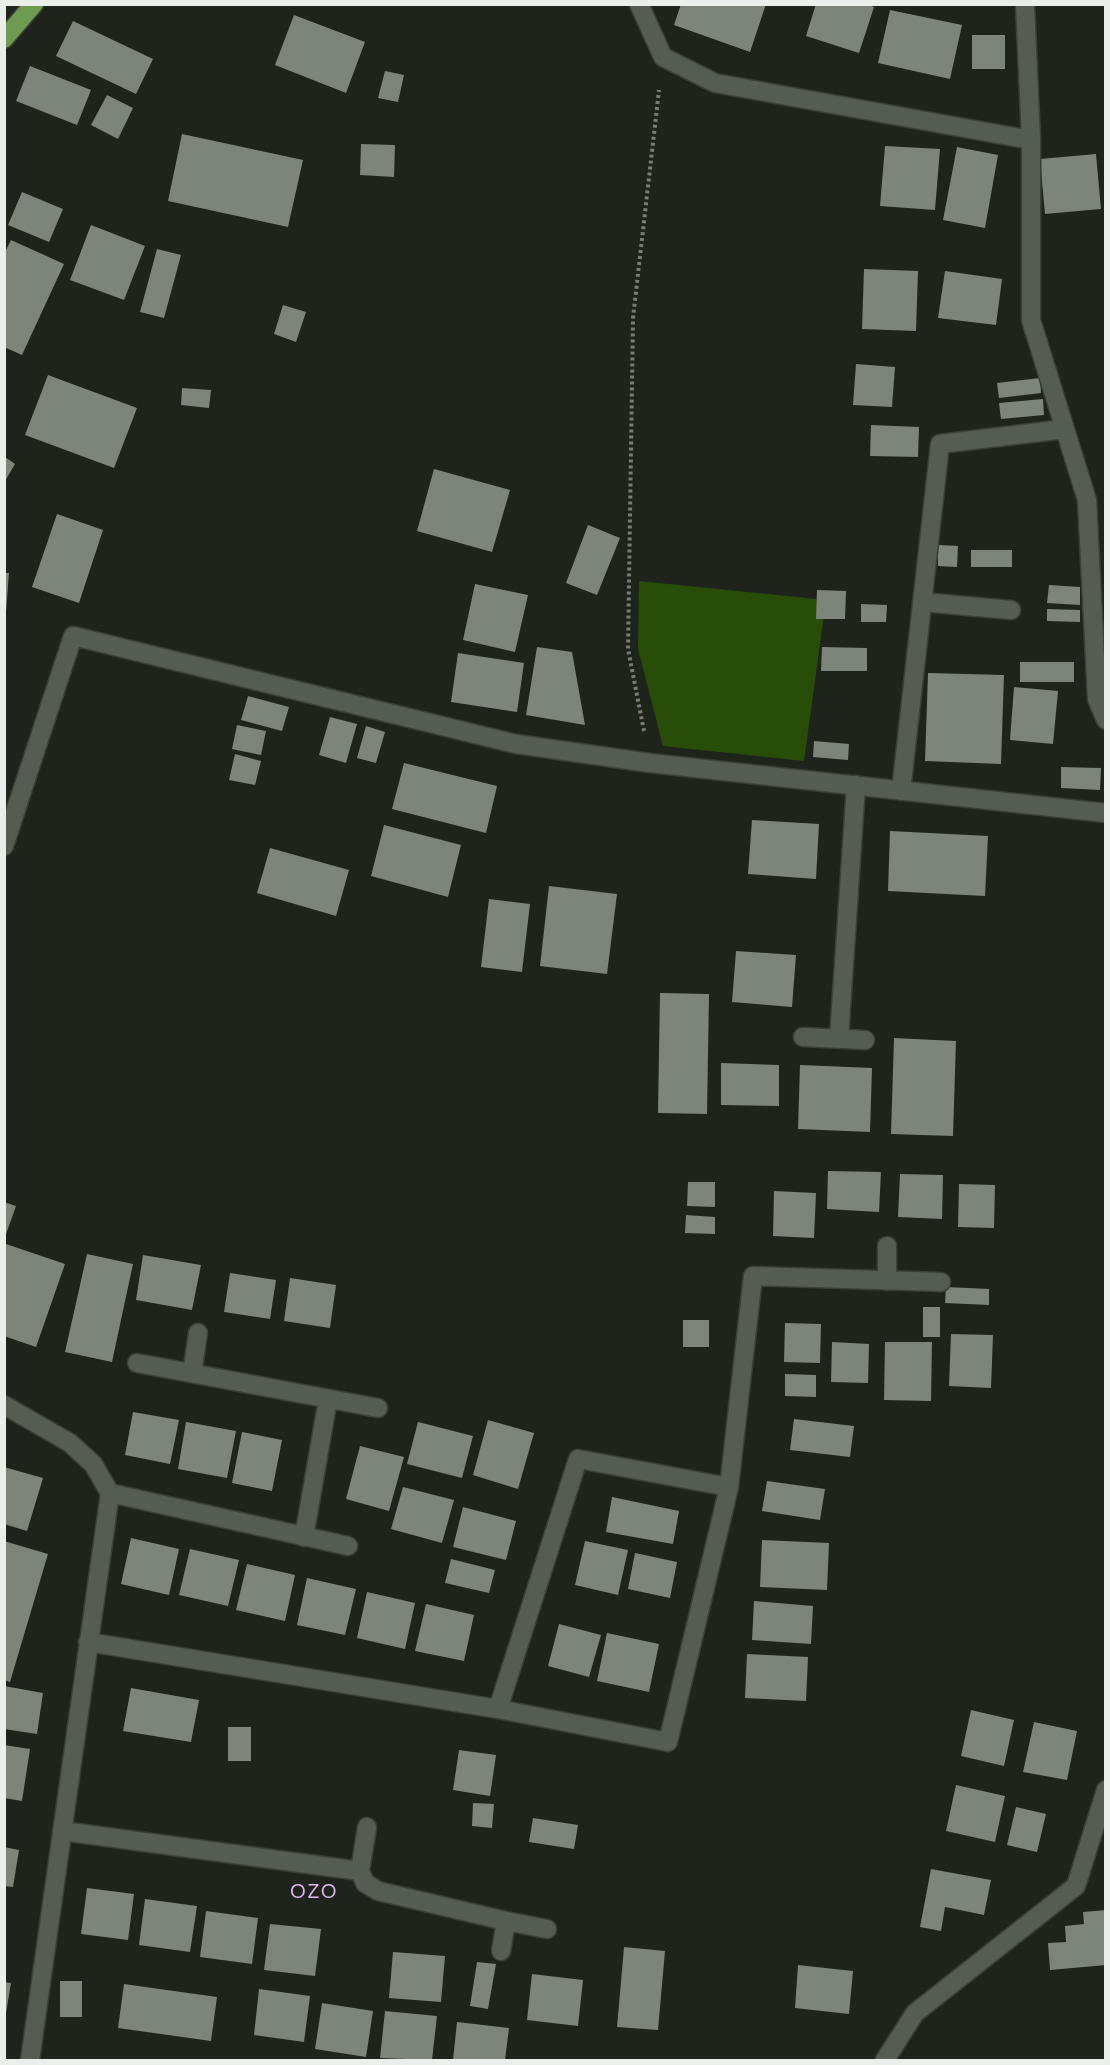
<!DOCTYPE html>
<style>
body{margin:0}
#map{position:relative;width:1110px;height:2065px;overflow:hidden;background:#1e241b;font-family:Ubuntu,sans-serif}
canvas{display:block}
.frame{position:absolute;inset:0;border:6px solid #ebefe9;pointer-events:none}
</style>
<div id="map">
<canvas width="1110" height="2065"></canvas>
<div class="frame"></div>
</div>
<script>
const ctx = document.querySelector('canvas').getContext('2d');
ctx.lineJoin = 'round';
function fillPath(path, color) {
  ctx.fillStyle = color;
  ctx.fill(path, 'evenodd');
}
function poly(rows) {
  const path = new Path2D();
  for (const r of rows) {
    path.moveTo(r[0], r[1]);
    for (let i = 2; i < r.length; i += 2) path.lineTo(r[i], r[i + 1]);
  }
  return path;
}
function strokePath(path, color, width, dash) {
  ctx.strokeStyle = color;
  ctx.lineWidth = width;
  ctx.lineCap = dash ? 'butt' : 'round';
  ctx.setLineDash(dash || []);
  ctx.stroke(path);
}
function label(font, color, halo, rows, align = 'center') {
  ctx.font = font + ' Ubuntu,sans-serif';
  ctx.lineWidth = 6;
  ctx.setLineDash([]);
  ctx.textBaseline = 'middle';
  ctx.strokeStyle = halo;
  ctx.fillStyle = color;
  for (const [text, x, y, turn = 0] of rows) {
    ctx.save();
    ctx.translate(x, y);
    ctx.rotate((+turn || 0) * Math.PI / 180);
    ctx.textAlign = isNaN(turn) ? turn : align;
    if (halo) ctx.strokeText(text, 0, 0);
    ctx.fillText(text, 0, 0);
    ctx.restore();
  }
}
fillPath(poly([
 [639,581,826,600,804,761,663,746,638,649]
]), '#284d09');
fillPath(poly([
 [681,4,766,4,750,52,674,25],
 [816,4,866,4,874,7,859,53,806,36],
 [890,10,962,25,950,79,878,63],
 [294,15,365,42,346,93,275,65],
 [73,21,153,59,136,94,56,56],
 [972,35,1005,35,1005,69,972,69],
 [30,66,91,90,77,125,16,101],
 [385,71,404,75,398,102,378,98],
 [107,95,133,108,118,139,91,125],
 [182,134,303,160,288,227,168,201],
 [361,144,395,145,394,177,360,175],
 [885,146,940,149,935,210,880,206],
 [957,147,998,155,985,228,943,220],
 [1096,154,1101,209,1045,214,1040,159],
 [22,192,63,209,49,242,8,225],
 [91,225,145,246,124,300,70,280],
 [11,240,64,264,22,355,4,347,4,254],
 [157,249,181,255,164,318,140,312],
 [864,269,918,271,916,331,862,329],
 [945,271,1002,279,996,325,938,318],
 [283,305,306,312,296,342,274,334],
 [856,364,895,367,892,407,853,405],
 [48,375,137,408,114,468,25,435],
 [1040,378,1041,393,999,398,997,383],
 [182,388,211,390,209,408,181,405],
 [1043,399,1044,415,1001,419,999,403],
 [871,425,919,427,918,457,870,456],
 [5,457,15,464,5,481],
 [434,469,510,490,492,552,417,531],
 [57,514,103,530,79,603,32,587],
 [588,525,620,538,597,595,566,583],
 [938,545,958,546,957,567,938,566],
 [971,550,1012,550,1012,567,971,567],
 [4,573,9,573,6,612,4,611],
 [475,584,528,595,515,652,463,640],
 [1049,585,1080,587,1080,605,1047,603],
 [817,590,846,591,845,619,816,619],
 [861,604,887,605,886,622,861,622],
 [1047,609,1080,610,1080,622,1047,621],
 [537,647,572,652,585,725,526,715],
 [822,647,867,648,867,671,821,671],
 [458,653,524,663,517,712,451,702],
 [1020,662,1074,662,1074,682,1020,682],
 [928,673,1004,675,1001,764,925,761],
 [1014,687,1058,691,1053,744,1010,740],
 [248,696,289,707,282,731,241,720],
 [330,717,357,724,346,763,319,755],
 [237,725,266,731,261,755,232,749],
 [366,726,385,732,376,763,357,758],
 [814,741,849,744,848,760,813,757],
 [235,754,261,761,255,785,229,780],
 [404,763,497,786,486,833,392,809],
 [1061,767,1101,768,1100,790,1061,788],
 [752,820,819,824,816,879,748,874],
 [384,825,461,845,448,897,371,876],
 [890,831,988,836,985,896,888,891],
 [270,848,349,870,336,916,257,893],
 [549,886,617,894,607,974,540,966],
 [489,899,530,904,522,972,481,967],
 [736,951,796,955,792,1007,732,1002],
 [660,993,709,994,707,1114,658,1113],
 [894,1038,956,1041,953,1136,891,1134],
 [721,1063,779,1065,779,1106,721,1105],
 [800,1065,872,1068,870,1132,798,1129],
 [828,1171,881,1172,879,1212,827,1209],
 [900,1174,943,1175,942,1219,898,1217],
 [688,1182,715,1182,715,1207,687,1206],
 [959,1184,995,1185,994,1228,958,1227],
 [774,1191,816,1193,814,1238,773,1236],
 [4,1202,16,1206,5,1237,4,1237],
 [686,1215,715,1217,715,1234,685,1233],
 [6,1244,65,1264,36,1347,4,1336,4,1250],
 [87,1254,133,1264,112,1362,65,1352],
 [143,1255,201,1265,192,1310,136,1300],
 [230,1273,276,1280,270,1319,224,1312],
 [290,1278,336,1285,330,1328,284,1321],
 [946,1287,989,1289,989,1305,945,1303],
 [923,1307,940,1307,940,1337,923,1337],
 [683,1320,709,1320,709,1347,683,1347],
 [785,1323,821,1324,820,1363,784,1362],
 [951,1334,993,1335,991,1388,949,1386],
 [832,1342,869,1344,868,1383,831,1382],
 [885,1342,932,1342,931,1401,884,1400],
 [785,1374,816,1375,816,1397,785,1396],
 [133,1412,179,1420,170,1464,125,1455],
 [794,1419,854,1426,850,1457,790,1450],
 [488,1420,534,1433,518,1489,473,1475],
 [186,1422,236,1431,227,1478,178,1469],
 [418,1422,473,1436,462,1478,407,1464],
 [242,1432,282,1440,272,1491,232,1483],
 [360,1446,404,1457,389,1511,346,1499],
 [4,1467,43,1478,27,1531,4,1524],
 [767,1481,825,1489,820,1520,762,1511],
 [403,1487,454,1500,442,1543,391,1529],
 [612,1497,679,1511,673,1544,606,1532],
 [463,1507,516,1521,506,1560,453,1547],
 [131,1538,179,1549,169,1595,121,1584],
 [762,1540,829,1543,827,1590,760,1587],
 [4,1541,48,1554,10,1682,4,1680],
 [585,1541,628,1550,618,1595,575,1585],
 [190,1549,239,1560,228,1606,179,1595],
 [635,1553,677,1562,670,1598,628,1589],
 [451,1559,495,1570,489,1593,445,1583],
 [247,1564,295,1575,285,1621,236,1610],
 [307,1578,356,1589,345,1635,297,1625],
 [367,1592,415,1603,405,1649,357,1638],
 [754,1601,813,1606,811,1644,752,1640],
 [426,1604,474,1615,464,1661,415,1651],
 [559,1624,601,1635,589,1677,548,1666],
 [607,1633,659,1644,649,1692,597,1681],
 [747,1654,808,1657,806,1701,745,1698],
 [4,1686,43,1693,37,1734,4,1729],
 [131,1688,199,1700,191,1742,123,1731],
 [971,1710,1014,1720,1004,1766,961,1756],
 [1034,1722,1077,1731,1067,1780,1023,1772],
 [228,1727,251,1727,251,1761,228,1761],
 [4,1745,30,1749,22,1801,4,1798],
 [459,1750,496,1755,490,1796,453,1790],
 [956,1785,1005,1796,995,1842,946,1831],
 [473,1803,494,1804,492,1828,472,1826],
 [1016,1807,1046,1814,1037,1852,1007,1845],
 [533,1818,578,1825,574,1849,529,1842],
 [4,1847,19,1850,13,1887,4,1886],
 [931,1869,991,1880,984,1915,945,1907,941,1931,920,1927],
 [87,1888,134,1894,128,1940,81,1934],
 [145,1899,197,1906,190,1952,139,1945],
 [1106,1910,1106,1965,1050,1970,1048,1943,1066,1942,1065,1926,1084,1924,1083,1912],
 [206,1911,258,1918,252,1964,200,1957],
 [270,1924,321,1929,315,1976,264,1970],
 [624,1947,665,1951,658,2030,617,2027],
 [393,1952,445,1956,441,2002,389,1998],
 [477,1962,496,1964,488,2009,470,2006],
 [798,1965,853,1971,849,2014,795,2008],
 [532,1974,583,1980,578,2026,527,2020],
 [60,1981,82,1981,82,2017,60,2017],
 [4,1982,11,1983,6,2013,4,2013],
 [124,1984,217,1997,211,2041,118,2028],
 [259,1989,310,1996,304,2042,254,2035],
 [322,2003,373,2011,366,2057,315,2049],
 [385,2011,437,2016,432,2060,380,2058],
 [457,2022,509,2028,505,2060,453,2060]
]), '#7d8479');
const lane = poly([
 [922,602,1011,610],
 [803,1037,865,1040],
 [839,1038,856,785],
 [887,1246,887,1281],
 [137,1363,378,1408],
 [192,1373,198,1333],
 [729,1487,753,1276,941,1282],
 [110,1493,348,1546],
 [304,1537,328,1399],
 [62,1831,360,1871,365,1883,378,1891,506,1921,547,1929],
 [360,1871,367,1827],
 [501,1951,506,1921]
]);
const street = poly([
 [639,4,663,57,715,83,1031,140],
 [1025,4,1031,140,1031,320,1087,500,1097,699,1106,720],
 [901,791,940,444,1065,429],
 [4,846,73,636,516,744,650,763,1106,813],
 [4,1405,70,1443,93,1464,110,1493,30,2060],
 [88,1642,498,1709,668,1742,729,1487,578,1459,498,1709],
 [885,2060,915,2013,1076,1886,1106,1790]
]);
const primary = poly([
 [4,39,34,4]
]);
strokePath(lane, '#3a3f38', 21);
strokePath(street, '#3a3f38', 21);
strokePath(primary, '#3a3f38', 21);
strokePath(poly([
 [644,731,628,649,633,318,659,90]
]), '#787d75', 4, [3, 3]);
strokePath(lane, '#555c52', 18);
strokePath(street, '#555c52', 18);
strokePath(primary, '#6e9b50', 18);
ctx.letterSpacing = '1.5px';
label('21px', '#e1b6f7', '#1e241b', [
 ["OZO",314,1891]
]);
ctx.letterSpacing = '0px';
</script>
